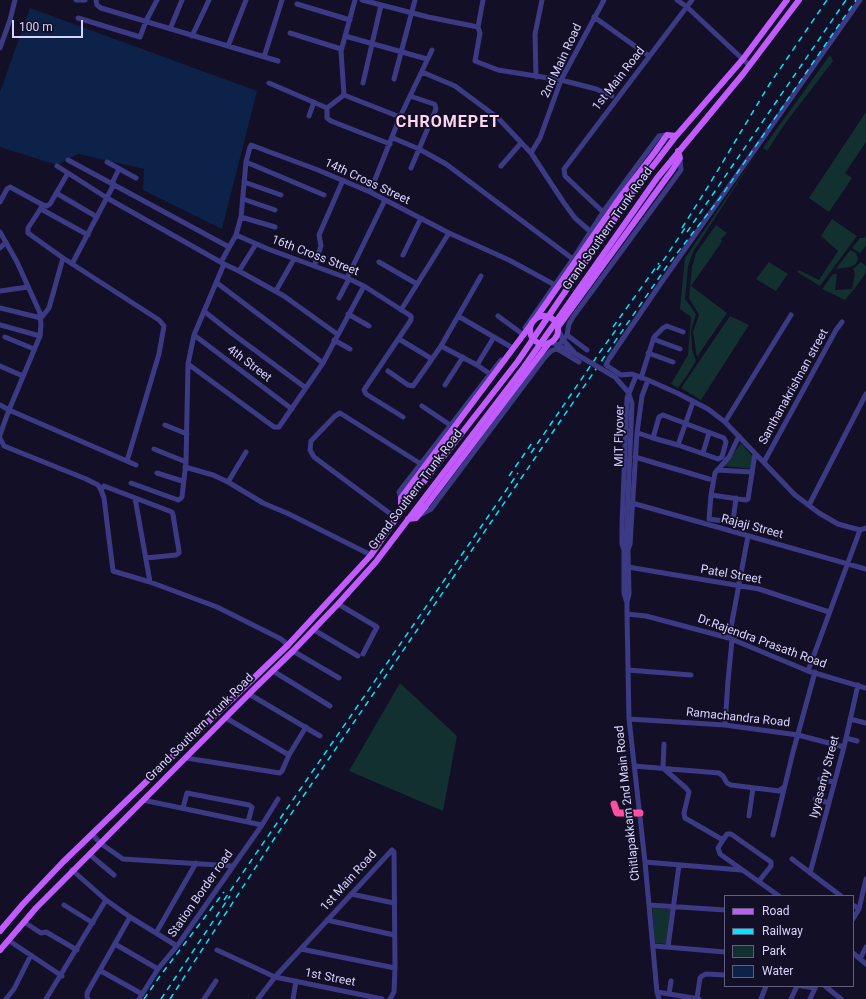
<!DOCTYPE html>
<style>
body{margin:0}
#map{position:relative;width:866px;height:999px;overflow:hidden;background:#130f26;font-family:Roboto,sans-serif}
canvas{display:block}
.legend{position:absolute;left:724px;top:895px;width:130px;height:92px;box-sizing:border-box;background:#130f26;border:1px solid #625e7d;margin:0;padding:5px 7px;list-style:none;font-size:12px;color:#d9d4ff}
.legend li{display:flex;align-items:center;gap:8px;height:20px}
.legend b{width:20px;border:1px solid #625e7d}
.scale{position:absolute;left:12px;top:20px;width:71px;height:18px;box-sizing:border-box;border:2px solid #d9d4ff;border-top:0;padding-left:5px;font-size:12px;line-height:14px;white-space:nowrap;color:#d9d4ff;-webkit-text-stroke:3px #130f26;paint-order:stroke}
</style>
<div id="map">
<canvas width="866" height="999"></canvas>
<ul class="legend">
<li><b style="height:5px;background:#c25bff"></b>Road</li>
<li><b style="height:5px;background:#00e5ff"></b>Railway</li>
<li><b style="height:11px;background:#12302f"></b>Park</li>
<li><b style="height:11px;background:#0c2248"></b>Water</li>
</ul>
<div class="scale">100 m</div>
</div>
<script>
const ctx = document.querySelector('canvas').getContext('2d');
ctx.lineJoin = 'round';
function fillPath(path, color) {
  ctx.fillStyle = color;
  ctx.fill(path, 'evenodd');
}
function poly(rows) {
  const path = new Path2D();
  for (const r of rows) {
    if (r.length === 3) {
      path.moveTo(r[0] + r[2], r[1]);
      path.arc(r[0], r[1], r[2], 0, 2 * Math.PI);
      continue;
    }
    path.moveTo(r[0], r[1]);
    for (let i = 2; i < r.length; i += 2) path.lineTo(r[i], r[i + 1]);
  }
  return path;
}
function strokePath(path, color, width, dash) {
  ctx.strokeStyle = color;
  ctx.lineWidth = width;
  ctx.lineCap = dash ? 'butt' : 'round';
  ctx.setLineDash(dash || []);
  ctx.stroke(path);
}
function label(font, color, halo, rows, align = 'center') {
  ctx.font = font + ' Roboto,sans-serif';
  ctx.lineWidth = 3.5;
  ctx.setLineDash([]);
  ctx.textBaseline = 'middle';
  ctx.strokeStyle = halo;
  ctx.fillStyle = color;
  for (const [text, x, y, turn = 0] of rows) {
    ctx.save();
    ctx.translate(x, y);
    ctx.rotate((+turn || 0) * Math.PI / 180);
    ctx.textAlign = isNaN(turn) ? turn : align;
    if (halo) ctx.strokeText(text, 0, 0);
    ctx.fillText(text, 0, 0);
    ctx.restore();
  }
}
fillPath(poly([
 [830,55,833,61,784,125,767,151,763,148],
 [866,112,866,142,845,173,852,178,829,212,809,198],
 [759,150,693,252,688,267,685,299,696,314,691,331,692,349,696,361,690,371,678,388,671,384,688,355,691,317,680,309,685,258],
 [832,219,857,236,820,286,797,272,799,270,819,280,838,251,821,236],
 [716,225,727,233,721,239,722,241,719,246,691,286,727,313,697,357,693,332,699,315,689,298,692,267,696,253],
 [866,236,866,246,860,253,852,248,860,238,864,238],
 [850,250,856,253,858,258,856,264,850,267,836,269],
 [769,262,788,274,776,291,756,279],
 [861,262,866,266,866,273,855,288,845,300,822,289,833,274,837,274,835,290,852,289,855,274,853,269],
 [730,316,749,325,701,400,681,388],
 [741,443,752,456,752,469,724,466],
 [400,683,457,736,443,811,349,771],
 [652,908,671,909,667,944,655,943]
]), '#12302f');
fillPath(poly([
 [30,8,257,91,222,229,143,190,144,169,78,154,57,165,0,147,0,92]
]), '#0c2248');
strokePath(poly([
 [76,0,85,0],
 [96,0,97,5,101,8,278,61],
 [362,0,428,17,478,27,483,0],
 [677,0,687,7,749,65],
 [860,0,661,283,609,359,606,365,621,375,632,374,648,380,677,393,708,409,725,422,795,495,819,513,838,524,860,530,866,528],
 [297,4,350,20],
 [594,17,649,56],
 [78,18,140,37,146,21,157,0],
 [478,27,480,33,475,61,498,70,561,80,596,89,612,96],
 [170,29,182,0],
 [290,33,341,49],
 [192,36,209,0],
 [345,36,427,59],
 [228,46,246,0],
 [0,48,10,20,15,0],
 [264,57,282,0],
 [422,72,455,86,498,118,531,153,564,203,575,218,591,232],
 [536,77,535,34,542,0],
 [394,79,415,0],
 [269,83,327,108,344,95,341,51,355,0],
 [363,83,381,5],
 [344,95,400,117],
 [410,96,434,104,435,105,436,109,411,168],
 [327,108,327,118,331,121,390,144],
 [309,116,314,102],
 [393,138,419,149,446,164,573,259],
 [531,153,540,138,561,80,604,0],
 [68,160,229,247],
 [107,162,136,178],
 [246,162,324,195],
 [57,166,107,198,224,264,239,271,284,296,337,334],
 [501,166,521,143],
 [244,182,281,195],
 [112,183,119,169],
 [370,192,400,117,432,50],
 [56,193,97,217],
 [243,199,275,210],
 [0,202,7,189,10,187,43,205,47,206,50,204,68,173],
 [43,205,28,228,28,233,63,258,159,320,164,326,159,354,127,461],
 [41,209,88,235],
 [603,212,565,176,564,169,692,0],
 [241,217,275,227],
 [0,232,17,262,40,313,41,325,40,336,9,410,0,435],
 [236,235,268,249,347,278,364,286,411,316,411,320,364,390,366,394,403,417],
 [0,248,6,242],
 [403,255,421,218],
 [221,262,236,235,241,217,246,162,250,147,251,145,318,170,370,192,449,233,509,260,555,285],
 [379,262,417,284],
 [72,264,114,184],
 [314,266,321,246,319,235,343,180],
 [239,271,256,244],
 [347,278,385,200],
 [217,283,323,363],
 [277,289,294,259],
 [0,291,28,287],
 [339,298,349,279],
 [0,308,41,318,49,308,63,258],
 [401,310,449,233],
 [205,312,233,334,306,388],
 [348,314,369,326],
 [458,316,511,347],
 [498,316,521,333],
 [0,325,40,336],
 [525,328,573,259,603,212,636,167,659,136,667,135],
 [194,335,292,409],
 [567,335,587,350],
 [5,337,34,349],
 [399,339,432,359,441,346,481,276],
 [653,339,680,349],
 [334,340,350,349],
 [441,346,477,365,490,374],
 [556,349,561,351,579,362],
 [648,353,673,362],
 [188,364,274,427,279,427,323,363,364,286],
 [477,365,494,337],
 [0,366,23,376],
 [388,371,408,385,413,386,432,359],
 [641,378,654,337,663,328,667,326,683,332],
 [445,385,463,357],
 [0,405,9,410,136,465],
 [422,406,450,425],
 [725,422,791,315],
 [165,425,187,434],
 [637,433,641,434,653,438,678,445,718,459,722,457,726,442,724,438,663,415,659,417,653,438],
 [0,438,4,446,86,479,98,485,101,490,104,498,113,571,150,582,217,607,281,639,288,645],
 [678,445,693,402],
 [154,449,186,462],
 [703,453,709,433],
 [635,457,709,479],
 [764,462,836,330,842,322],
 [185,467,213,475,228,482,263,503,289,514,371,555],
 [717,470,752,472],
 [157,473,182,481],
 [228,482,246,452],
 [131,483,178,500,180,499,182,497,186,462,188,364,194,335,224,264],
 [101,490,104,486,172,512,173,515,179,551,179,553,176,555,146,558],
 [711,495,746,500,748,499,755,454],
 [135,498,150,582],
 [401,498,399,492,501,360],
 [736,498,733,521,731,522,709,519,711,495,715,473,729,457,739,436],
 [632,503,866,569],
 [809,505,866,394],
 [418,516,431,509,545,357,551,351,556,349,567,335,569,324,573,317,681,170,680,158],
 [396,518,314,457,310,450,311,441,335,416,340,413,421,464],
 [626,544,624,550,624,593,627,603,627,614,629,719,645,862,657,992,659,999],
 [624,550,622,544,622,525,627,398,636,376],
 [628,567,759,589,829,612],
 [627,602,629,594,628,550,630,544,637,433,642,396,648,380],
 [338,604,377,627,363,654],
 [627,614,646,616,729,638,808,671,866,688],
 [314,630,358,656],
 [729,638,748,536],
 [293,651,339,678],
 [628,670,691,675],
 [273,671,330,706],
 [808,671,860,530],
 [249,694,320,736],
 [226,718,289,755],
 [629,719,725,725,798,735,844,747],
 [850,719,866,723],
 [725,725,728,681,732,640],
 [846,738,857,741],
 [664,744,663,768,686,788,689,792,684,813,685,818,723,840,718,848,720,854,779,896],
 [186,758,280,773,282,771,289,755,306,727],
 [634,766,719,773,723,776,727,783,731,785,779,791,784,787],
 [820,779,834,782],
 [815,799,829,803],
 [143,800,262,825],
 [183,808,187,793,249,805,252,807,248,822],
 [749,816,753,788],
 [92,834,100,843,123,859,233,866],
 [773,835,793,752,815,672],
 [723,840,727,834,731,834,771,862,771,866,759,881],
 [89,854,114,875],
 [792,859,841,896],
 [645,862,741,870],
 [72,870,106,900,130,917,177,946],
 [810,873,844,747,858,685],
 [351,894,394,903],
 [64,905,93,923],
 [649,905,725,910],
 [853,905,859,909],
 [853,919,859,909,866,879],
 [327,920,394,935],
 [24,922,41,933,46,932,77,950],
 [156,933,196,863],
 [8,940,62,976],
 [115,944,158,969],
 [654,946,725,952],
 [668,947,679,865],
 [301,949,395,968],
 [217,950,275,977,382,999],
 [853,953,866,964],
 [860,959,866,947],
 [101,971,142,994],
 [802,986,815,988],
 [825,986,841,999],
 [657,992,699,999],
 [669,994,671,981],
 [697,998,700,978,702,976,706,974,725,975],
 [6,999,14,989,31,955],
 [46,999,106,900],
 [88,999,87,997,87,993,130,917],
 [139,999,158,969,177,946,262,825,278,799],
 [204,999,216,981],
 [258,999,275,977,392,850,394,852,395,968,394,992,390,999],
 [293,999,296,981],
 [761,999,766,986],
 [791,999,796,988,798,986],
 [810,999,816,986]
]), '#3d3a85', 5);
strokePath(poly([
 [536,318,621,196,655,152,667,135,676,136],
 [558,327,673,169,680,158,678,151],
 [401,511,401,498,530,326],
 [408,519,416,518,425,507],
 [0,931,23,904,63,862,288,645,371,555,401,511,518,361,633,192,676,136,743,59,787,0],
 [0,950,36,908,255,688,293,651,338,604,375,563,524,367,657,178,743,74,799,0]
]), '#c25bff', 6);
strokePath(poly([
 [614,804,617,813,640,813]
]), '#ff4fa3', 7);
strokePath(poly([
 [682,228,709,185,769,85,827,0],
 [687,232,846,0],
 [657,270,687,225],
 [613,327,659,263],
 [531,453,602,349,621,323],
 [509,476,532,443],
 [224,900,518,473],
 [144,999,160,976,224,892],
 [161,999,230,896],
 [170,999,278,833,596,369,667,266,720,198,856,0]
]), '#00e5ff', 1.5, [6, 5]);
strokePath(poly([
 [558,330,564,341,574,352],
 [551,342,576,354,615,377,628,392,632,403,626,544]
]), '#3d3a85', 5);
strokePath(poly([
 [544,330,14],
 [425,507,549,343]
]), '#c25bff', 6);
label('12px', '#d9d4ff', '#130f26', [
 ["2nd Main Road",562,61,-65],
 ["1st Main Road",619,79,-52],
 ["14th Cross Street",367,182,25],
 ["Grand Southern Trunk Road",608,229,-55],
 ["16th Cross Street",315,256,21],
 ["4th Street",249,364,37],
 ["Santhanakrishnan street",794,387,-61],
 ["MIT Flyover",620,436,-89],
 ["Grand Southern Trunk Road",416,490,-53],
 ["Rajaji Street",752,527,15],
 ["Patel Street",731,575,10],
 ["Dr.Rajendra Prasath Road",762,642,20],
 ["Ramachandra Road",738,718,6],
 ["Grand Southern Trunk Road",200,728,-45],
 ["Iyyasamy Street",825,777,-75],
 ["Chitlapakkam 2nd Main Road",628,803,-96],
 ["1st Main Road",349,881,-48],
 ["Station Border road",201,894,-55],
 ["1st Street",330,978,11]
]);
ctx.letterSpacing = '1px';
label('bold 16px', '#ffd6f0', '#130f26', [
 ["CHROMEPET",448,123]
]);
ctx.letterSpacing = '0px';
</script>
